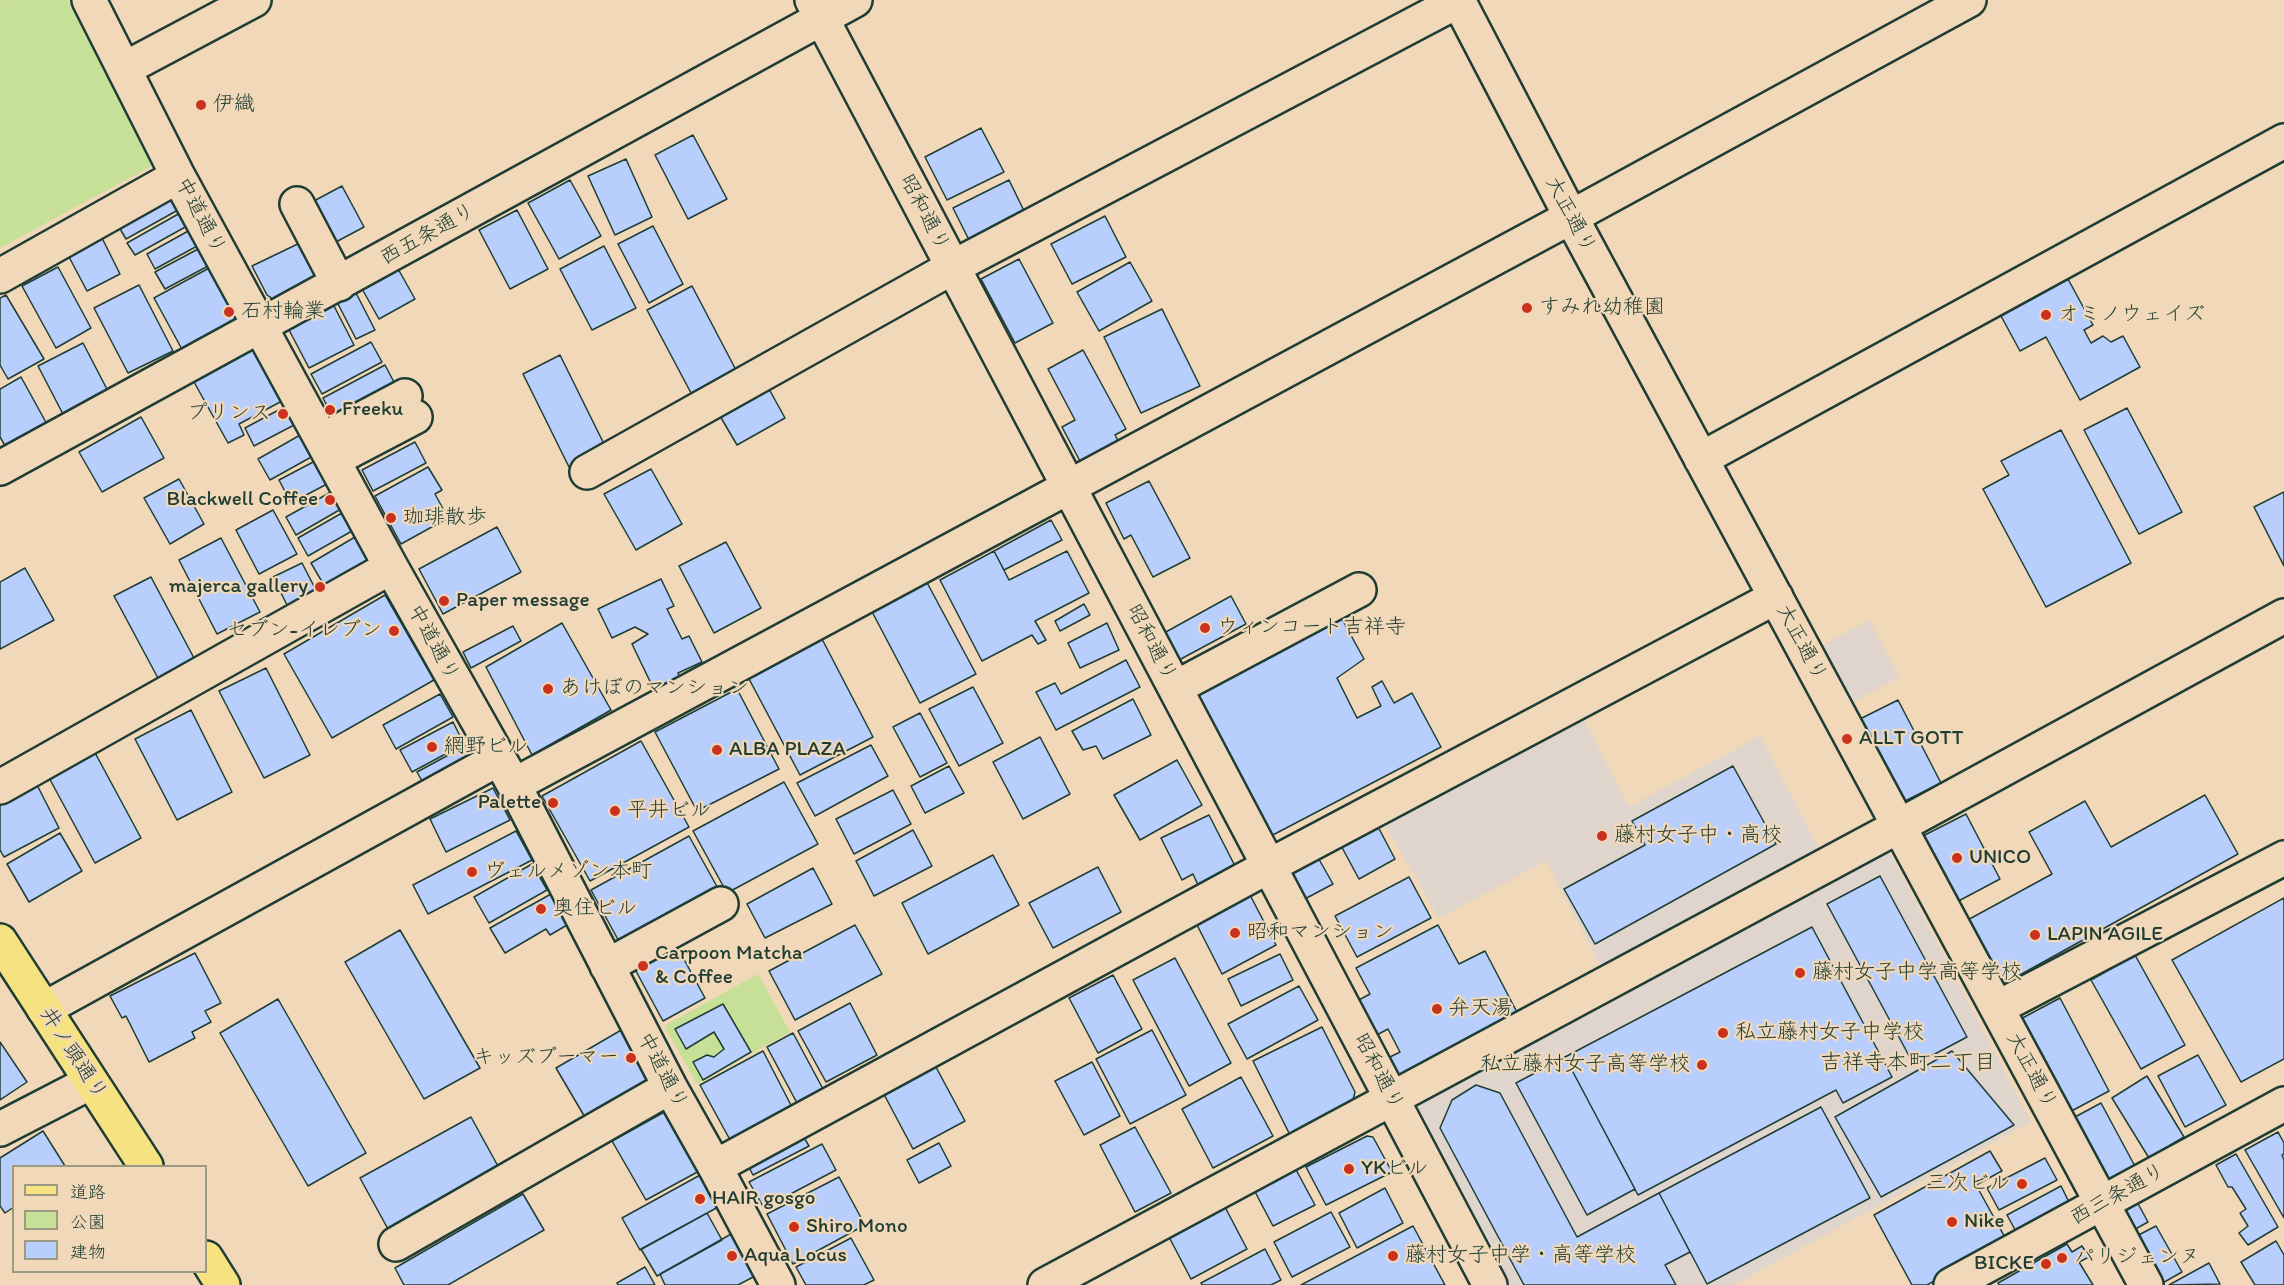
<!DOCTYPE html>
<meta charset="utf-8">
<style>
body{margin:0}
#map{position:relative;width:2284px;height:1285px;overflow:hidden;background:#f0d8b8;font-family:Itim,"Klee One",sans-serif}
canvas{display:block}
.legend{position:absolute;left:12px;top:1165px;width:195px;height:108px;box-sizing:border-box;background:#f0d8b8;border:2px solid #9c9a83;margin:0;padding:8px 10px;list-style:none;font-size:18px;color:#1f3d34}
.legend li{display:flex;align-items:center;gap:12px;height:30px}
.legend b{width:30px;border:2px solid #9c9a83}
</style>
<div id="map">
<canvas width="2284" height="1285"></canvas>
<ul class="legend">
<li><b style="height:8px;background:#f7e281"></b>道路</li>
<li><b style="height:16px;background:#c6e097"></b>公園</li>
<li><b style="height:16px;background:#b8cffd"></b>建物</li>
</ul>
</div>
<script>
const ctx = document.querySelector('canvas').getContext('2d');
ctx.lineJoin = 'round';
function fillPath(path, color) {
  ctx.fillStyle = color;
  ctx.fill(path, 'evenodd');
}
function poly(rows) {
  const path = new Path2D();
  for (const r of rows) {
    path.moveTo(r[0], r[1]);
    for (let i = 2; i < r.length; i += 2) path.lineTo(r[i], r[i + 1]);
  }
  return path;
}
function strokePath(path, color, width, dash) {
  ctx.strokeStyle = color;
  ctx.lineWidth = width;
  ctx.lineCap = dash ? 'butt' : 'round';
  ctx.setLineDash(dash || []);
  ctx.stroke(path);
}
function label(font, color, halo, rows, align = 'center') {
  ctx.font = font + ' Itim,"Klee One",sans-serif';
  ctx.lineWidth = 4.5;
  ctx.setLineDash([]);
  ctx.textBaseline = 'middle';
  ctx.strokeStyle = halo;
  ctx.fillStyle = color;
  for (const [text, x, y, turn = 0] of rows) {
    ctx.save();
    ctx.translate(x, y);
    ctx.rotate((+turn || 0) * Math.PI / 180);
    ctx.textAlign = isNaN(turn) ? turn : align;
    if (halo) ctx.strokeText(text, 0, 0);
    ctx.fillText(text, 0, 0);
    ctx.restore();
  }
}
fillPath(poly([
 [1869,620,1899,677,1843,708,1812,651],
 [1578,708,1629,807,1760,736,1825,860,1605,974,1546,861,1439,918,1378,813],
 [1885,844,2031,1122,1734,1285,1500,1285,1408,1103]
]), '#dfd5cd');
fillPath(poly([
 [3,0,68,0,155,164,0,248,0,2],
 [758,974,790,1032,697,1084,664,1026]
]), '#c6e097');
const building = poly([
 [981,128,1004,172,947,200,925,157,981,128],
 [693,135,727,199,688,219,655,155,693,135],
 [626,159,652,217,615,235,588,176,626,159],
 [570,180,601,236,559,259,528,203,570,180],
 [1009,180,1027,217,971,244,953,208,1009,180],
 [342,186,364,227,334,243,312,202,342,186],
 [171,197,178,210,126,239,119,227,171,197],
 [517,210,548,269,510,289,479,230,517,210],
 [180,213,187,226,135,255,127,243,180,213],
 [1105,216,1126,257,1072,284,1051,244,1105,216],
 [653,226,683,284,649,303,618,244,653,226],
 [190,230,199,245,155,269,147,254,190,230],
 [102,238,120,274,87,291,68,255,102,238],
 [306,240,323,274,273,299,267,295,252,266,306,240],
 [604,246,636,308,592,330,560,269,604,246],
 [200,248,210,265,165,289,155,272,200,248],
 [1019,259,1053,323,1015,343,981,279,1019,259],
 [1130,262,1152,301,1099,331,1077,292,1130,262],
 [58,267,91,328,56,348,22,286,58,267],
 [211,267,241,323,184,353,154,298,211,267],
 [397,267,415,299,379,319,361,287,397,267],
 [2068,279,2093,325,2084,330,2091,343,2103,336,2111,342,2123,336,2140,367,2080,400,2046,337,2020,351,2001,316,2068,279],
 [139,285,173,351,128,373,94,308,139,285],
 [692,286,736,370,691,393,647,310,692,286],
 [355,291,375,330,356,339,336,300,355,291],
 [6,295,44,359,8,379,0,365,0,298,6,295],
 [333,304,354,345,309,368,288,328,333,304],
 [1162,309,1200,386,1141,413,1104,337,1162,309],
 [371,342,382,362,322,394,311,374,371,342],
 [83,343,110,395,65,418,38,366,83,343],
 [254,349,282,401,239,424,244,435,228,443,194,382,254,349],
 [1083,350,1126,429,1115,435,1120,444,1082,465,1062,427,1075,420,1048,369,1083,350],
 [560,355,606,448,569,467,523,374,560,355],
 [385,365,396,386,333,418,323,398,385,365],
 [21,377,48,426,7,449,0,437,0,389,21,377],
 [769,389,785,418,737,445,720,416,769,389],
 [286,406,296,424,254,446,245,428,286,406],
 [2127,408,2182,512,2139,534,2084,430,2127,408],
 [141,417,164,458,102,492,79,452,141,417],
 [2061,430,2131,563,2046,607,1983,489,2009,475,2001,461,2061,430],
 [302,434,313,456,270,480,258,459,302,434],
 [415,442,426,463,373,491,362,470,415,442],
 [315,461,327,484,291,503,279,480,315,461],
 [428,467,442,490,435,494,448,518,401,544,375,496,428,467],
 [651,469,682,524,636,550,604,494,651,469],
 [179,479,204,524,170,544,144,498,179,479],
 [1149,481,1190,558,1153,577,1131,535,1124,539,1106,503,1149,481],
 [331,492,341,509,296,535,286,517,331,492],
 [2284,492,2284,566,2254,507,2284,492],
 [273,510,297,554,259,574,236,530,273,510],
 [342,513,352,531,308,556,298,538,342,513],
 [1051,520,1062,540,1004,570,994,551,1051,520],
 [497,527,521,572,443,614,419,569,497,527],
 [355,537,368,562,328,592,311,563,355,537],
 [221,538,260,612,217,634,179,560,221,538],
 [726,542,761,608,714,633,679,566,726,542],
 [994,551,1009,580,1067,551,1089,593,1035,621,1046,640,1038,644,1032,635,982,661,940,580,994,551],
 [302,563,320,598,291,613,273,577,302,563],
 [25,568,54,620,0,649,0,582,25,568],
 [151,577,195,660,159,680,114,596,151,577],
 [924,577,976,674,920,703,869,606,924,577],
 [661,579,674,606,667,609,682,639,689,636,702,662,678,673,683,685,658,698,632,644,648,634,635,627,612,638,598,609,661,579],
 [385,595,434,680,332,738,284,654,385,595],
 [1231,596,1246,624,1179,660,1164,633,1231,596],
 [1084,604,1090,615,1060,631,1055,621,1084,604],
 [1342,619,1364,659,1337,678,1357,718,1381,706,1372,687,1382,681,1394,703,1412,693,1441,747,1267,838,1192,698,1342,619],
 [562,623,611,710,532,755,486,667,562,623],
 [1107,623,1119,650,1080,668,1068,643,1107,623],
 [513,626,521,641,471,668,463,652,513,626],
 [822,639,873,737,800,775,748,677,822,639],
 [1126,660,1140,687,1056,730,1036,692,1055,683,1061,694,1126,660],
 [266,668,310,755,264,778,219,691,266,668],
 [973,687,1003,743,959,766,929,709,973,687],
 [737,689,779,769,697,811,655,732,737,689],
 [440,694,453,717,396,749,383,725,440,694],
 [1133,699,1151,735,1103,759,1096,746,1083,750,1072,731,1133,699],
 [1898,700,1941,783,1899,804,1856,721,1898,700],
 [191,710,232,792,177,820,135,739,191,710],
 [920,713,947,763,920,777,893,727,920,713],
 [453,722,464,744,412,772,400,750,453,722],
 [1040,737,1070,794,1023,819,993,762,1040,737],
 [641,741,689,827,590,881,542,796,641,741],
 [467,745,474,761,427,790,417,772,467,745],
 [871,745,888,776,815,816,797,783,871,745],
 [93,749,141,838,95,863,47,774,93,749],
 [1177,760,1202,805,1140,840,1114,795,1177,760],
 [949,766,964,793,925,813,911,786,949,766],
 [1733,766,1776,844,1595,944,1564,889,1645,845,1632,821,1733,766],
 [784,782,818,844,727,893,693,831,784,782],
 [36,783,59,828,4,857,0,850,0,802,36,783],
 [493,788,510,820,446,852,430,819,493,788],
 [893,790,911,824,854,854,836,819,893,790],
 [2205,795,2238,854,2000,986,1964,922,2052,874,2029,832,2085,801,2111,847,2205,795],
 [1966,814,2000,879,1951,905,1917,839,1966,814],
 [1209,815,1235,866,1198,885,1193,874,1182,880,1161,838,1209,815],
 [1376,823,1395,859,1359,879,1339,842,1376,823],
 [913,830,932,866,874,896,856,861,913,830],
 [516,831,532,860,428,914,413,885,516,831],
 [60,833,82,871,29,902,7,864,60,833],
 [689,836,720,892,622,947,591,890,689,836],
 [1316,854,1333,884,1301,901,1284,871,1316,854],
 [993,855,1019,905,928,954,902,903,993,855],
 [532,864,547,890,489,923,474,897,532,864],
 [1098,867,1121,912,1053,948,1029,903,1098,867],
 [813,868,832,904,765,938,747,904,813,868],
 [1880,876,1967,1037,1914,1065,1827,904,1880,876],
 [1409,877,1431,918,1357,957,1335,916,1409,877],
 [1249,893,1276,945,1222,974,1195,921,1249,893],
 [551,894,567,925,550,935,546,929,505,953,490,928,551,894],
 [2284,898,2284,1059,2241,1082,2172,960,2284,898],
 [855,925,882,974,795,1020,769,971,855,925],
 [1438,925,1459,964,1485,951,1519,1016,1397,1080,1386,1059,1400,1052,1388,1029,1373,1037,1355,1002,1370,994,1356,968,1438,925],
 [1812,927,1892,1077,1843,1103,1836,1090,1638,1195,1565,1057,1812,927],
 [400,930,480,1068,424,1099,345,962,400,930],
 [673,939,705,998,663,1021,631,962,673,939],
 [195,953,221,1003,205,1011,211,1022,192,1032,195,1038,149,1062,126,1016,122,1018,110,996,195,953],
 [1280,954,1293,980,1241,1006,1228,979,1280,954],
 [2135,955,2185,1045,2141,1069,2091,980,2135,955],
 [1175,958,1231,1063,1189,1086,1133,980,1175,958],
 [1113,975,1142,1029,1098,1053,1069,998,1113,975],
 [1299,986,1318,1020,1247,1059,1228,1024,1299,986],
 [2060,998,2109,1091,2064,1115,2015,1022,2060,998],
 [278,999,366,1153,308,1186,220,1033,278,999],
 [850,1003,877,1055,826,1082,798,1031,850,1003],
 [723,1004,751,1052,703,1080,693,1062,707,1055,714,1057,724,1049,714,1032,686,1049,675,1029,723,1004],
 [1322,1027,1355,1092,1352,1104,1290,1135,1253,1061,1322,1027],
 [623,1029,653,1080,586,1119,556,1068,623,1029],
 [1152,1030,1186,1095,1130,1124,1096,1059,1152,1030],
 [793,1033,823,1089,797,1103,767,1047,793,1033],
 [0,1042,27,1082,0,1100,0,1042],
 [763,1051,793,1109,734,1140,729,1138,700,1085,763,1051],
 [1952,1051,2014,1125,1881,1197,1835,1117,1952,1051],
 [2198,1055,2226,1105,2185,1127,2158,1076,2198,1055],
 [930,1056,965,1121,913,1149,878,1083,930,1056],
 [1565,1057,1635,1189,1587,1215,1516,1083,1565,1057],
 [1092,1062,1120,1116,1084,1135,1055,1081,1092,1062],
 [2147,1076,2184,1137,2149,1158,2112,1098,2147,1076],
 [1241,1077,1273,1136,1213,1168,1182,1109,1241,1077],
 [1476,1085,1500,1093,1577,1237,1659,1193,1690,1252,1665,1265,1676,1285,1524,1285,1440,1128,1452,1100,1476,1085],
 [2101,1103,2137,1170,2098,1188,2062,1124,2101,1103],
 [1821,1107,1870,1198,1707,1284,1659,1193,1821,1107],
 [668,1110,701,1170,646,1200,612,1141,668,1110],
 [471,1117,499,1168,388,1229,360,1178,471,1117],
 [1135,1127,1171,1193,1135,1212,1100,1145,1135,1127],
 [799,1129,809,1146,753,1175,744,1158,799,1129],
 [43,1131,65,1166,14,1166,14,1207,5,1213,0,1206,0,1158,43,1131],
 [2278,1132,2284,1143,2284,1154,2282,1155,2284,1160,2284,1218,2245,1150,2278,1132],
 [1367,1136,1373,1137,1392,1172,1326,1205,1306,1167,1367,1136],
 [939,1143,951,1166,919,1183,907,1160,939,1143],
 [822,1144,836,1170,764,1208,749,1182,822,1144],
 [1990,1151,2002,1171,1976,1185,2007,1241,1927,1285,1912,1285,1874,1215,1990,1151],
 [2236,1154,2278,1227,2248,1245,2239,1233,2248,1226,2240,1213,2246,1209,2232,1187,2228,1187,2216,1165,2236,1154],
 [2045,1158,2057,1180,1999,1210,1987,1188,2045,1158],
 [1294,1166,1315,1205,1273,1226,1253,1188,1294,1166],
 [702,1174,720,1206,640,1250,622,1218,702,1174],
 [839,1177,865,1225,793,1264,767,1214,839,1177],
 [2061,1186,2071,1206,2019,1237,2007,1215,2061,1186],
 [1385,1188,1403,1223,1357,1248,1339,1213,1385,1188],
 [523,1194,544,1230,448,1285,404,1285,395,1268,523,1194],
 [2136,1200,2148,1222,2123,1236,2111,1213,2136,1200],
 [1225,1207,1247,1249,1191,1279,1169,1237,1225,1207],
 [1331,1212,1350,1247,1292,1277,1274,1242,1331,1212],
 [707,1213,722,1240,657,1276,641,1249,707,1213],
 [1413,1226,1445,1285,1301,1285,1413,1226],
 [2156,1226,2182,1272,2159,1285,2127,1241,2156,1226],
 [733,1233,757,1275,738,1285,665,1285,660,1274,733,1233],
 [851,1238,874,1280,864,1285,806,1285,796,1267,851,1238],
 [2276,1241,2284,1255,2284,1285,2255,1285,2241,1262,2276,1241],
 [2067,1244,2072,1252,2082,1246,2089,1257,2079,1262,2093,1285,1999,1285,1998,1283,2067,1244],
 [1265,1249,1281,1280,1271,1285,1202,1285,1201,1283,1265,1249],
 [2209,1263,2220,1284,2169,1285,2209,1263],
 [645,1267,655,1285,618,1285,617,1283,645,1267]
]);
fillPath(building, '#b8cffd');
strokePath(building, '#1f3d34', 1.5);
const minor = poly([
 [89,0,178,176,391,567,514,785,670,1087,715,1167,778,1285],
 [812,0,1490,1285],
 [1458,0,1571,217,2146,1285],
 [124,69,254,0],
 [297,204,339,284],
 [0,276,178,176],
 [322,440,405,396],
 [1701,459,2284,141],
 [333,460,415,417],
 [0,468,855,0],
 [587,472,953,267,1460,0],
 [1175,688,1359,590],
 [514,785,1571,217,1969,0],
 [0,787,391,567],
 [607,966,721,904],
 [1997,1008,2284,858],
 [44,1009,498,759],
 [0,1129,91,1082],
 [715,1167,1269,866,1776,597],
 [396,1244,670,1087],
 [1045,1285,1899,826,2284,616],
 [1951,1285,2284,1104]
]);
const major = poly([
 [0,941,146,1166],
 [206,1258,223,1285]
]);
strokePath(minor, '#1f3d34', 38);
strokePath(major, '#1f3d34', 38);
strokePath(minor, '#f0d8b8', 33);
strokePath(major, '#f7e281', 33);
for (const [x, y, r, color] of [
 [201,105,6,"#c8321e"],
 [1527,308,6,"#c8321e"],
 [229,312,6,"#c8321e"],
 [2046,315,6,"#c8321e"],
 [330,410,6,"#c8321e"],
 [283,414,6,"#c8321e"],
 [330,500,6,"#c8321e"],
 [391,518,6,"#c8321e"],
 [320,587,6,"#c8321e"],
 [444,601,6,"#c8321e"],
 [1205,628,6,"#c8321e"],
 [394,631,6,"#c8321e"],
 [548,689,6,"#c8321e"],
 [1847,739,6,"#c8321e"],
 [432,747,6,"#c8321e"],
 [717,750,6,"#c8321e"],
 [553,803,6,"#c8321e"],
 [615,811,6,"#c8321e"],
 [1602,836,6,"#c8321e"],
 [1957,858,6,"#c8321e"],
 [472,872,6,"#c8321e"],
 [541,909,6,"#c8321e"],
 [1235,933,6,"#c8321e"],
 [2035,935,6,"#c8321e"],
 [643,966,6,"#c8321e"],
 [1800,973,6,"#c8321e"],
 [1437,1009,6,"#c8321e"],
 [1723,1033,6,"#c8321e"],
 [631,1058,6,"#c8321e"],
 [1702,1065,6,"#c8321e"],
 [1349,1169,6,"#c8321e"],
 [2022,1184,6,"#c8321e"],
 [700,1199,6,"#c8321e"],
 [1952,1222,6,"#c8321e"],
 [794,1227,6,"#c8321e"],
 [732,1256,6,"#c8321e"],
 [1393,1256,6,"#c8321e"],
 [2062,1258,6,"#c8321e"],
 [2046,1264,6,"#c8321e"]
]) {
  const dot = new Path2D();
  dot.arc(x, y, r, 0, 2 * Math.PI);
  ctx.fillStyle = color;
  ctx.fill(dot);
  strokePath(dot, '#f0d8b8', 2);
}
label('21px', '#1f3d34', '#f0d8b8', [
 ["伊織",213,105],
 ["すみれ幼稚園",1539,308],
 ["石村輪業",241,312],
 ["オミノウェイズ",2058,315],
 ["Freeku",342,410],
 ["プリンス",271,414,"right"],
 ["Blackwell Coffee",318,500,"right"],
 ["珈琲散歩",403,518],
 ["majerca gallery",308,587,"right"],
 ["Paper message",456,601],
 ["ウィンコート吉祥寺",1217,628],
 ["セブン-イレブン",382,631,"right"],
 ["あけぼのマンション",560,689],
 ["ALLT GOTT",1859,739],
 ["網野ビル",444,747],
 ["ALBA PLAZA",729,750],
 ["Palette",541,803,"right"],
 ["平井ビル",627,811],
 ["藤村女子中・高校",1614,836],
 ["UNICO",1969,858],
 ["ヴェルメゾン本町",484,872],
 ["奥住ビル",553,909],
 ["昭和マンション",1247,933],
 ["LAPIN AGILE",2047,935],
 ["Carpoon Matcha",655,954],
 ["& Coffee",655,978],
 ["藤村女子中学高等学校",1812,973],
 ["弁天湯",1449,1009],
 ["私立藤村女子中学校",1735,1033],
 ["キッズブーマー",619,1058,"right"],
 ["私立藤村女子高等学校",1690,1065,"right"],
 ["YKビル",1361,1169],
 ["三次ビル",2010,1184,"right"],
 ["HAIR gosgo",712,1199],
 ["Nike",1964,1222],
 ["Shiro Mono",806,1227],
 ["Aqua Locus",744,1256],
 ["藤村女子中学・高等学校",1405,1256],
 ["パリジェンヌ",2074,1258],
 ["BICKE",2034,1264,"right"]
], 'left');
label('21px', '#1f3d34', '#f0d8b8', [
 ["昭和通り",924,213,62],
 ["大正通り",1570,215,62],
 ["中道通り",200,216,62],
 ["西五条通り",428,235,-29],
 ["中道通り",433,643,61],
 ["昭和通り",1151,643,62],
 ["大正通り",1801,643,62],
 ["井ノ頭通り",73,1054,57],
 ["中道通り",662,1071,62],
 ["大正通り",2031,1071,62],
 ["昭和通り",1378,1072,62],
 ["西三条通り",2118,1195,-29]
]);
label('22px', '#1f3d34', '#f0d8b8', [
 ["吉祥寺本町二丁目",1908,1063]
]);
</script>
